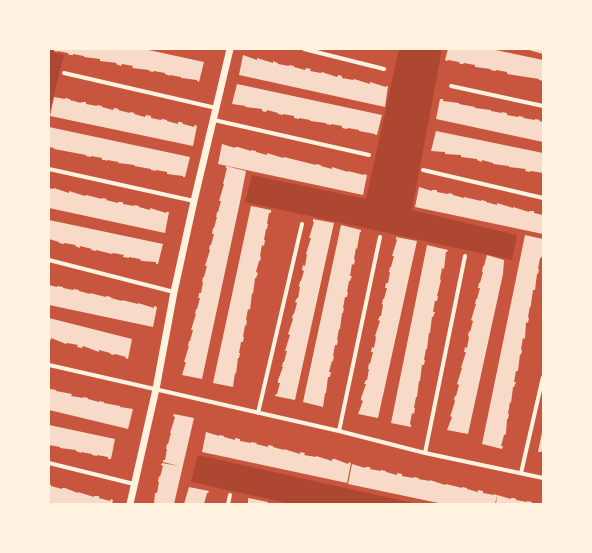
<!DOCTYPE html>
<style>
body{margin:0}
#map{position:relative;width:592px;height:553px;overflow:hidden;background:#c8553d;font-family:"Archivo Narrow",sans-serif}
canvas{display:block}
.frame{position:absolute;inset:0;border:50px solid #fff3e0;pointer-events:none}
</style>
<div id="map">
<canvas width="592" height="553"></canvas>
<div class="frame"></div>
</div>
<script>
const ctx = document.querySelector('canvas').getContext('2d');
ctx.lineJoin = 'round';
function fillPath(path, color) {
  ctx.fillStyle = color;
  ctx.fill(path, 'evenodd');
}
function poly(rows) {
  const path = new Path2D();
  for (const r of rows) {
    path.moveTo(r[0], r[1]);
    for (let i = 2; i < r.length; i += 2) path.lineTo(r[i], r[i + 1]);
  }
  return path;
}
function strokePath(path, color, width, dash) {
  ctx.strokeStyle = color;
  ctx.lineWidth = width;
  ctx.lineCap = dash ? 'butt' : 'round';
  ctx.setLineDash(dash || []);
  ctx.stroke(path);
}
fillPath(poly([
 [49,49,54,49,53,52,64,55,49,114],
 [399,49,442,49,412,210,517,235,512,260,245,202,252,175,366,199],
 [198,455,417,504,291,504,191,482]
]), '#ae4732');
fillPath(poly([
 [55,49,144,49,204,62,199,82,197,81,197,80,181,78,181,77,170,75,170,76,165,74,165,73,154,71,153,72,149,71,149,70,132,68,133,66,122,64,121,66,116,64,117,63,100,61,100,59,84,57,84,56,73,54,73,55,70,55,68,54,68,53,57,51,57,52,54,51],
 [448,49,491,49,543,60,543,81,539,80,539,79,507,74,507,72,496,70,496,71,490,70,491,69,475,67,475,65,464,63,463,64,461,64,459,63,459,62,448,60,447,61,445,60],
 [529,49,543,49,543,54,529,50],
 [243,55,257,60,257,58,273,63,273,61,278,63,278,64,289,66,289,65,294,66,294,67,305,70,306,68,311,69,310,71,321,73,322,72,337,77,338,75,342,76,342,78,353,80,354,79,370,84,370,82,386,87,386,86,388,86,385,107,239,75],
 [237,84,382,115,377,135,375,135,375,134,359,131,359,130,348,128,347,129,342,128,342,126,331,124,331,125,326,124,326,123,310,121,310,120,299,118,299,119,294,118,294,116,283,114,283,115,278,114,278,113,267,110,266,112,262,111,262,109,245,107,246,106,232,104],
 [54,97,65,99,65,98,70,99,70,100,81,103,81,102,86,102,86,104,97,106,97,105,102,106,102,107,113,110,114,108,119,109,118,110,130,113,130,112,135,113,134,114,145,117,146,115,151,116,151,118,161,120,162,119,167,120,167,121,178,124,178,122,181,122,183,123,183,124,194,127,194,125,197,126,193,146,50,116],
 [440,99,443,99,443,101,459,103,459,104,475,107,475,108,491,110,491,111,502,113,502,112,507,113,507,115,518,117,519,116,524,117,523,118,535,120,535,119,540,120,539,121,543,122,543,142,436,119],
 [49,127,190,157,185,177,183,177,183,176,167,174,167,172,156,170,156,171,151,170,151,169,134,166,135,165,118,163,119,162,107,160,107,161,105,160,102,160,102,158,91,156,91,157,86,156,86,155,54,149,54,148,49,147],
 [436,131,543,153,543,173,531,171,530,172,525,171,526,169,509,167,509,166,493,164,493,163,482,160,482,162,477,160,477,159,461,157,461,155,445,154,445,152,431,151],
 [222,144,235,148,235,147,238,147,251,151,251,150,256,151,256,152,267,155,267,153,283,158,284,157,316,165,316,164,321,165,321,166,332,169,332,167,348,172,348,171,364,175,364,174,367,175,363,195,218,164],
 [226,166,246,171,240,202,229,200,240,202,202,379,182,375,186,362,184,362,189,346,188,346,189,341,190,341,193,330,191,330,196,314,195,314,196,309,197,309,200,298,198,298,199,295,199,293,201,293,203,282,202,282,203,277,204,277,207,266,205,266,210,250,209,249,210,245,211,245,214,234,212,234,213,228,214,228,217,217,216,217,217,212,218,212,221,201,219,201,224,184,223,184,227,168,226,168],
 [419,187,432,191,432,190,437,190,437,192,448,194,449,193,453,194,453,195,464,198,464,197,481,201,481,200,486,201,486,202,497,205,497,203,513,208,513,207,529,212,529,211,534,211,534,213,543,215,543,234,415,207],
 [49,188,53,189,54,188,69,193,69,191,85,196,86,195,102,199,102,198,107,199,106,200,118,203,118,202,123,202,123,204,134,206,134,205,139,206,139,207,150,210,150,208,166,213,166,212,169,212,165,233,49,208],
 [251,206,271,210,271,213,269,213,267,224,268,224,267,229,266,229,264,240,265,240,264,246,262,245,260,256,261,257,260,261,259,261,256,272,258,273,256,278,255,278,253,294,252,293,250,310,248,309,246,320,247,321,246,326,245,325,243,337,244,337,243,342,241,342,239,353,240,353,239,358,238,358,236,374,235,373,233,387,213,383],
 [313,219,334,223,295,400,275,396,276,394,277,394,280,383,278,383,278,380,283,367,282,367,283,362,284,362,287,351,285,351,290,335,288,334,293,319,292,318,293,314,294,314,297,303,295,302,297,298,298,298,300,287,299,287,300,281,301,281,304,271,302,270,303,265,305,266,307,255,306,254,311,238,309,238,314,222,313,222],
 [49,220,163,244,158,264,156,264,156,262,142,261,140,260,140,259,129,257,129,258,123,257,124,255,113,253,112,254,96,250,96,251,91,250,92,249,80,246,80,248,75,246,76,245,64,243,64,244,59,243,59,242,49,239],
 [341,225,361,230,361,232,360,232,357,249,356,248,354,259,355,260,354,265,352,264,350,276,352,276,350,281,349,281,347,292,348,292,347,297,345,297,343,308,344,308,343,313,342,313,340,329,339,329,337,340,338,340,337,345,335,345,333,356,334,356,333,361,332,361,329,372,331,372,330,377,328,377,326,393,325,393,323,407,303,402],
 [525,235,543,239,542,252,543,253,541,258,540,258,538,269,539,269,538,274,537,274,535,290,533,290,531,304,531,307,530,306,528,317,529,318,528,323,526,322,525,339,523,338,521,349,522,350,521,355,520,354,518,371,516,371,514,382,516,382,514,387,513,387,511,403,510,402,508,414,509,414,508,419,507,419,506,433,505,435,504,435,501,446,503,446,502,449,482,444],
 [396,237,417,241,378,418,358,414,363,401,361,400,361,398,366,384,364,384,366,380,367,380,369,369,368,369,369,363,370,364,373,352,371,352,372,347,374,348,376,337,375,336,380,321,378,320,380,316,381,316,383,305,382,304,383,299,384,299,387,288,385,288,386,283,388,283,390,272,389,272,390,267,391,267,394,256,392,256,397,240,396,239],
 [427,245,448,250,447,252,446,252,444,269,442,268,440,279,441,280,437,296,438,296,437,301,435,301,433,312,435,312,433,317,432,317,430,333,429,333,427,349,426,349,424,360,425,360,424,365,422,365,420,381,419,381,417,397,416,397,414,408,415,408,414,414,412,413,410,424,411,425,411,427,391,423],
 [487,255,504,260,503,274,468,434,447,430,452,417,450,416,451,414,455,401,454,400,455,396,456,396,459,385,457,384,462,368,461,368,466,352,464,352,465,347,467,348,469,337,468,336,469,331,470,332,473,321,471,320,476,304,475,304,476,299,477,299,480,288,478,288,479,283,480,283,483,272,482,272,483,266,484,266],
 [49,285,57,287,57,286,63,287,63,288,73,290,74,289,79,290,79,291,90,294,90,293,106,297,106,296,111,297,111,298,122,301,122,300,138,304,138,303,154,308,154,306,157,307,153,327,49,305],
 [49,318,132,339,128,359,125,358,126,357,115,354,114,355,110,354,110,353,99,350,99,352,83,346,82,348,77,347,78,345,67,343,66,344,51,338,51,340,49,339],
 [51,389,56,390,56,391,72,394,71,396,83,398,83,397,88,398,88,399,99,402,99,401,104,402,104,403,120,406,120,407,133,409,128,429,49,410,49,390],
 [174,414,194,418,174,504,154,504,155,493,157,493,159,482,158,482,159,476,160,477,163,466,161,465,162,463,179,466,163,462,163,460,165,460,167,449,166,449,167,444,168,444,171,433,170,433,175,417,173,416],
 [49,425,115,439,111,459,108,459,108,457,97,455,97,456,92,455,92,454,81,452,81,453,76,451,76,450,60,448,60,447,49,445],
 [206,432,219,436,219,435,224,436,224,437,235,440,235,438,240,439,240,441,251,443,251,442,257,443,256,444,268,447,268,445,273,446,273,447,284,450,284,449,300,454,300,452,305,453,304,455,316,457,316,456,332,461,332,459,335,459,348,464,349,462,351,463,347,483,202,452],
 [542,432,543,452,541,451,541,452,538,452],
 [352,464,365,468,365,467,370,467,370,469,381,471,381,470,386,471,386,472,397,475,397,473,402,474,402,476,413,478,414,477,419,478,418,479,430,481,430,480,445,485,446,484,462,488,462,487,467,488,467,489,478,492,478,490,483,491,483,493,494,495,494,494,497,495,495,504,443,504,348,484],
 [49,484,51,485,51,486,62,489,62,488,65,488,78,493,78,492,94,497,94,496,99,496,99,498,110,501,111,499,113,500,112,504,49,504],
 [189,487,209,491,208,493,207,493,204,504,184,504],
 [497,495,511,499,511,498,514,498,516,499,516,500,527,502,527,501,532,502,532,504,496,504],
 [248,498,268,502,267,504,248,504]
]), '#f7dbc8');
strokePath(poly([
 [304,49,384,69],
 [64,73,216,108],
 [451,86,543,106],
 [214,120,369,155],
 [49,169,194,201],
 [423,170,543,198],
 [49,260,174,292],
 [49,365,339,431,425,453,543,478],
 [258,413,302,224],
 [339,431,380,237],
 [425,453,465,256],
 [49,463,134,484],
 [521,473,543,377],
 [228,504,230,495]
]), '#fff3e0', 4);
strokePath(poly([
 [130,504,156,389,174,292,194,201,230,49]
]), '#fff3e0', 7);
</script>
